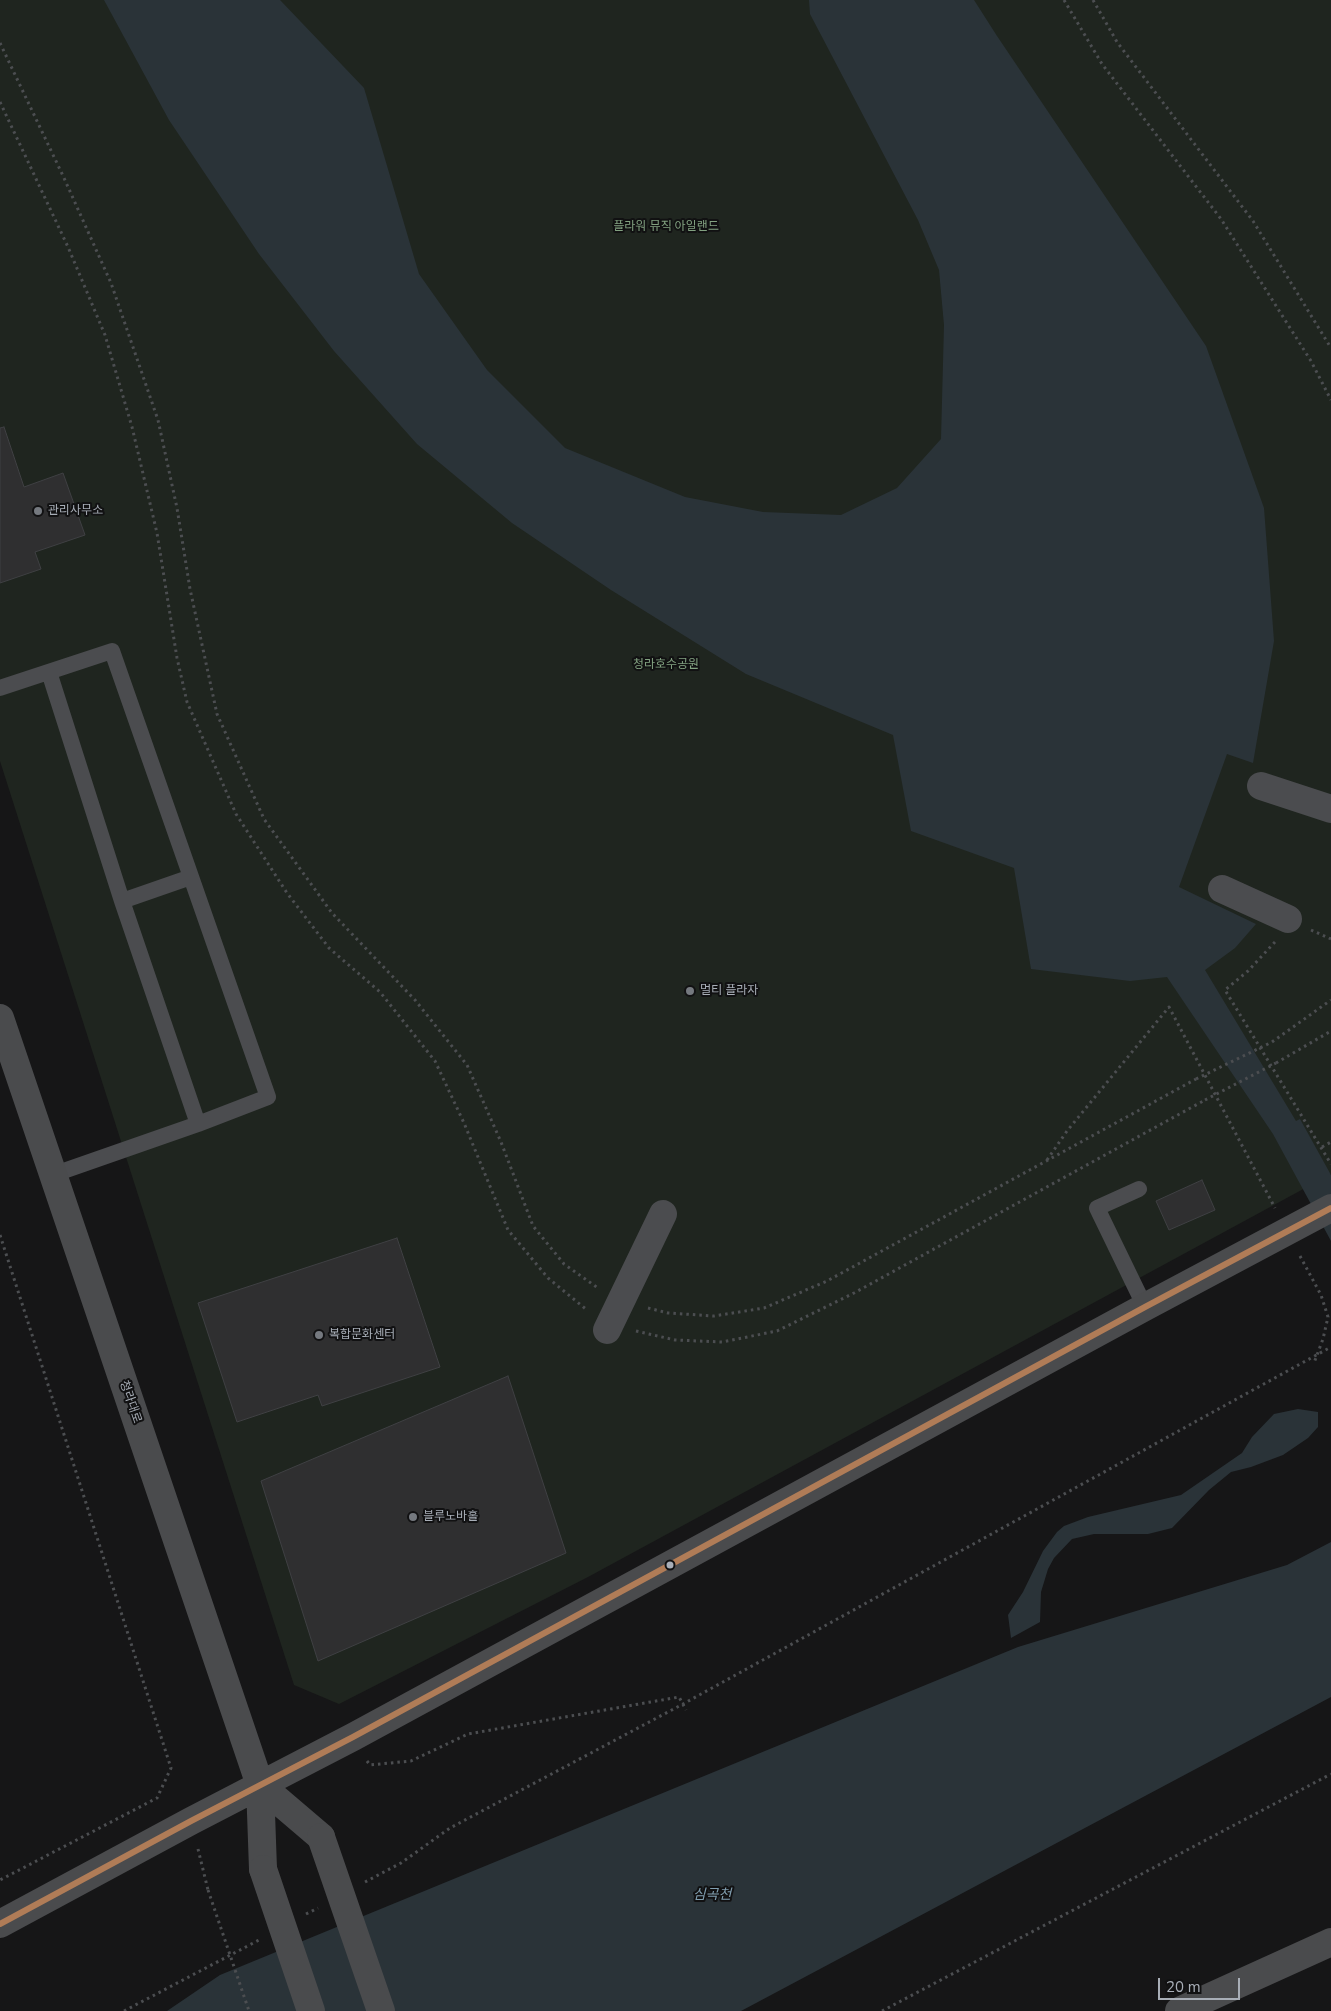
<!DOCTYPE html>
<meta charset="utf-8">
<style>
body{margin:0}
#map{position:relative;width:1331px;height:2011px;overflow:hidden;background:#161617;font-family:"Nunito Sans",sans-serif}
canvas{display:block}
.scale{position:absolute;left:1158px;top:1978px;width:82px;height:22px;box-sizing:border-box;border:2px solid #a8aeb7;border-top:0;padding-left:6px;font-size:15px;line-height:18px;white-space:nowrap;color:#a8aeb7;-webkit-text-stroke:4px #111112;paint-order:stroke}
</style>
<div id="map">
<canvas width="1331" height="2011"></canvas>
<div class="scale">20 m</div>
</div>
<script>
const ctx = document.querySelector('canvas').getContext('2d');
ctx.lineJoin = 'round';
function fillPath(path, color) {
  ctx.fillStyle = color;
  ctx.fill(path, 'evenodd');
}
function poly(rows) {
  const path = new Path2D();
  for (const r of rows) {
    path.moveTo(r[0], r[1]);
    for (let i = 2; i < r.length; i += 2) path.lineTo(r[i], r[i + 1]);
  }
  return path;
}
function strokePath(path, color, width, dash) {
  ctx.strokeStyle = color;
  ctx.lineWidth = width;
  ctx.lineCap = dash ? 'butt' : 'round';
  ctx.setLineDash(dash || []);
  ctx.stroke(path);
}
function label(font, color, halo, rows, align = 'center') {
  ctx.font = font + ' "Nunito Sans","Noto Sans KR",sans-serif';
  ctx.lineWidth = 4;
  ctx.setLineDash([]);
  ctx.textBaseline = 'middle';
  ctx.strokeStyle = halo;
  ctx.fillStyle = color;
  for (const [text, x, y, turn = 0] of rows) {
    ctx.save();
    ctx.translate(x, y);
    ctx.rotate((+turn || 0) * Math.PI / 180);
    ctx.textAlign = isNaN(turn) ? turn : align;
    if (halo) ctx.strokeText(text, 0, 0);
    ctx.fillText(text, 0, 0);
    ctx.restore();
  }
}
fillPath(poly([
 [0,0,1331,0,1331,1174,588,1577,339,1704,294,1685,0,761]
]), '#1f251f');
fillPath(poly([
 [104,0,280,0,364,88,419,274,487,370,565,448,685,497,763,512,841,515,897,488,941,439,944,325,939,270,918,220,810,14,809,0,974,0,997,36,1206,346,1264,508,1274,641,1253,763,1227,754,1179,887,1256,924,1235,948,1205,970,1296,1121,1300,1119,1331,1175,1331,1241,1273,1134,1167,977,1130,981,1031,969,1014,868,911,831,893,735,746,674,611,590,512,523,417,444,334,351,259,254,169,120],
 [1298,1409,1318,1412,1318,1427,1308,1438,1283,1455,1251,1467,1231,1472,1209,1490,1172,1528,1148,1534,1094,1534,1072,1539,1054,1558,1048,1569,1041,1592,1040,1622,1011,1638,1008,1615,1023,1592,1043,1551,1057,1532,1064,1526,1088,1517,1181,1495,1242,1453,1252,1437,1274,1414],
 [1331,1542,1331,1697,741,2011,167,2011,220,1975,1018,1647,1287,1565]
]), '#2a3338');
const building = poly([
 [4,427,24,487,63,473,85,535,35,552,41,569,0,583,0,428,4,427],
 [1202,1180,1215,1210,1169,1230,1156,1201,1202,1180],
 [397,1238,440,1367,322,1406,318,1395,237,1422,198,1303,397,1238],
 [508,1376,566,1553,318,1661,261,1481,508,1376]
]);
fillPath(building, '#2f2f30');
strokePath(building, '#3f4043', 1);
strokePath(poly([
 [1064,0,1102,64,1221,219,1311,361,1331,400],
 [1093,0,1117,42,1253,221,1331,348],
 [0,43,64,178,111,283,158,420,177,508,190,589,217,714,264,819,332,913,415,1000,467,1065,501,1142,533,1226,564,1264,598,1288],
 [0,102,68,247,105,335,132,427,157,533,177,658,187,702,236,814,287,893,329,948,380,992,435,1061,464,1123,508,1230,548,1278,587,1310],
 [1311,930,1331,939],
 [1275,942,1248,971,1225,990,1331,1164],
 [1272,1042,1331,1000],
 [1276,1063,1331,1031],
 [1322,1147,1331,1142],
 [1047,1160,1067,1131,1169,1007,1275,1208],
 [0,1235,171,1768,157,1798,0,1880],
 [1300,1256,1321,1295,1328,1317,1323,1339,1314,1363],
 [648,1308,668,1313,714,1316,764,1308,827,1281,1196,1079],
 [636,1331,675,1340,722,1342,777,1331,854,1293,1205,1100],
 [367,1761,370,1765,411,1761,468,1734,679,1697,686,1710],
 [198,1849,208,1890],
 [365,1882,401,1863,450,1828,683,1704,1331,1347],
 [306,1914,318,1908],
 [124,2011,259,1940],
 [882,2011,1331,1774]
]), '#4c4e51', 3, [2.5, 4]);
strokePath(poly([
 [49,672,122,901,198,1124],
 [0,688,112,651,268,1097,198,1124,52,1175],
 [122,901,191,877],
 [1139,1189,1097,1208,1145,1307]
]), '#4b4c4f', 16);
strokePath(poly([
 [1261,786,1331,809],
 [1222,889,1288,919],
 [607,1330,663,1214]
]), '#4b4c4f', 28);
strokePath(poly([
 [0,1018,260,1785],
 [263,1869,260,1785,321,1837],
 [0,1924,191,1821,353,1737,1145,1307,1331,1208],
 [1179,2011,1331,1942]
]), '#4a4b4d', 28);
strokePath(poly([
 [1196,1079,1272,1042],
 [1205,1100,1276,1063],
 [208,1890,249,2011]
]), '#4c4e51', 3, [2.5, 4]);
strokePath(poly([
 [321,1837,381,2011],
 [263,1869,311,2011]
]), '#4a4b4d', 28);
strokePath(poly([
 [0,1924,191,1821,353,1737,1145,1307,1331,1208]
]), '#b07c57', 6);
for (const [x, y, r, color] of [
 [38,511,5,"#75797f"],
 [690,991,5,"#75797f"],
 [319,1335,5,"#75797f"],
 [413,1517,5,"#75797f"],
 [670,1565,4.5,"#a8aeb7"]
]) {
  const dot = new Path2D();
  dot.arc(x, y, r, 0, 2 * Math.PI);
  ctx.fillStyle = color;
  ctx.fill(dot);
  strokePath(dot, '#111112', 2);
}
label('12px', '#82a180', '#111112', [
 ["플라워 뮤직 아일랜드",666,227],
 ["청라호수공원",666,665]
]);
label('12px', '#a8aeb7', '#111112', [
 ["관리사무소",48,511],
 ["멀티 플라자",700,991],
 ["복합문화센터",329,1335],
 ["블루노바홀",423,1517]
], 'left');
label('12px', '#a8aeb7', '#111112', [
 ["청라대로",130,1402,71]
]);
label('italic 14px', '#819fb0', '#111112', [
 ["심곡천",712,1896]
]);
</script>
